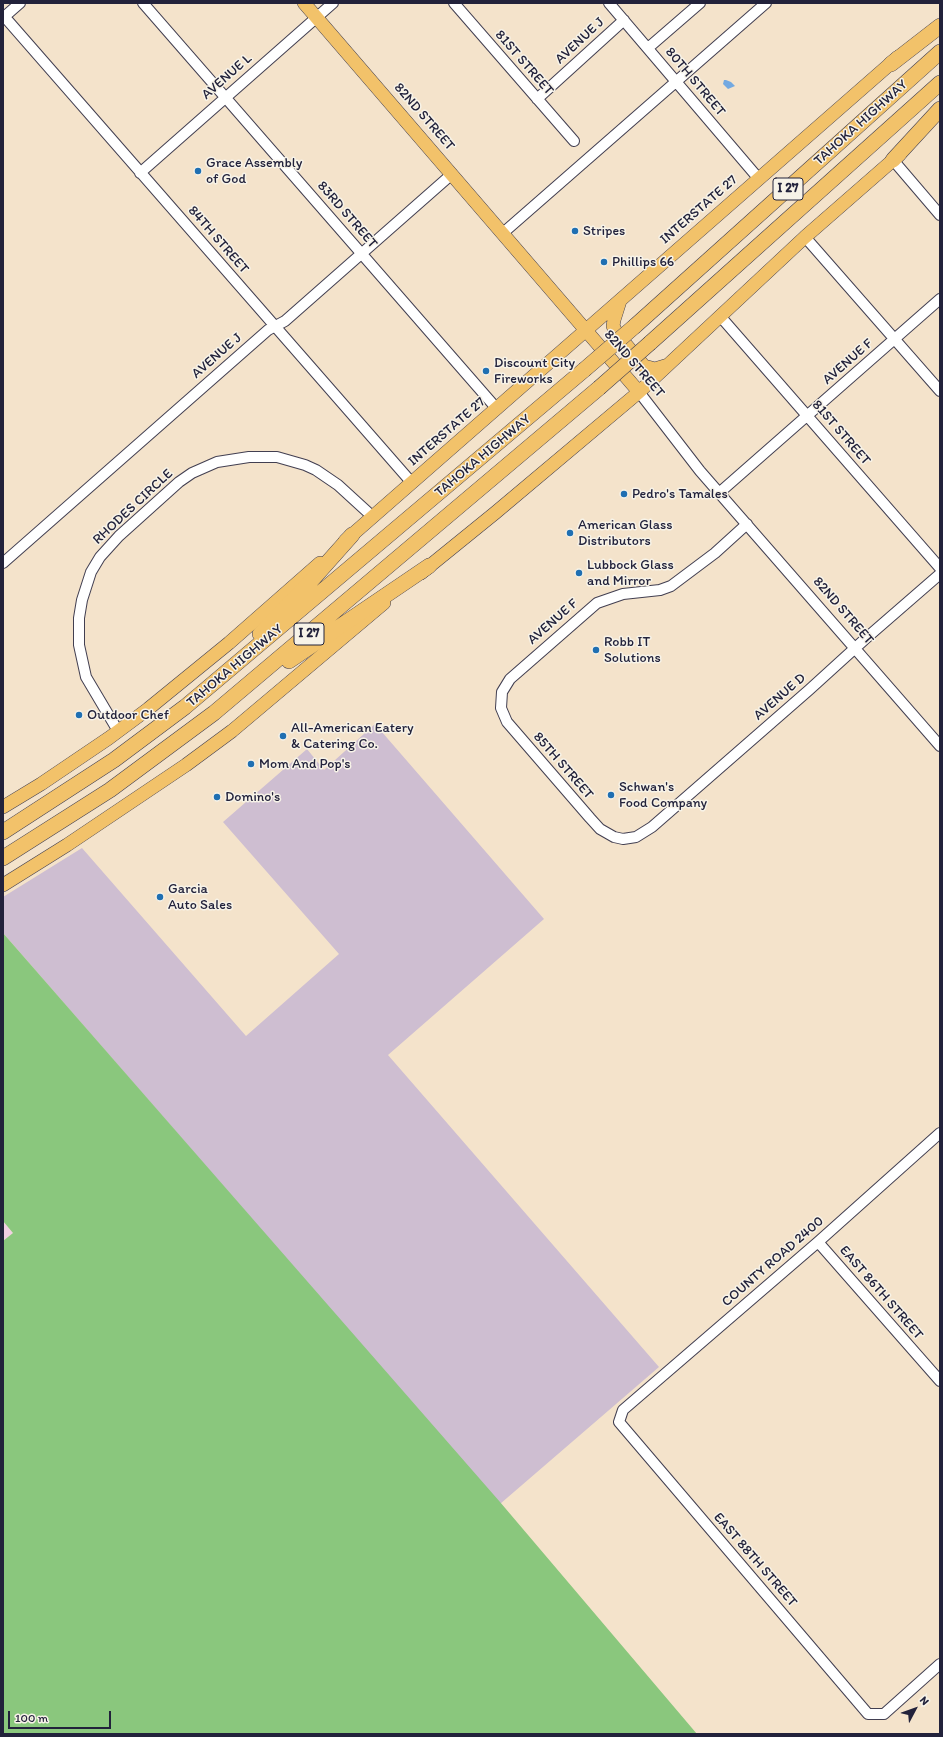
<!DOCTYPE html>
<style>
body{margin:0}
#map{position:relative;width:943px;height:1737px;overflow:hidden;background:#f4e3cb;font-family:Itim,sans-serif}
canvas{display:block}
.frame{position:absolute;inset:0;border:4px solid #22223b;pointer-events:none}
.north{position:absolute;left:895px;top:1689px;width:40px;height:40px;-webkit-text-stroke:3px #f7f3e8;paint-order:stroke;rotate:49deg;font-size:11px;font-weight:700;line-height:16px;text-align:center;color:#22223b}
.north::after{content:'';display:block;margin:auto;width:14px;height:18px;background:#22223b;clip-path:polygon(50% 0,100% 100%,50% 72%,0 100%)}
.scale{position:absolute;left:8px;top:1711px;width:103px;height:18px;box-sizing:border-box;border:2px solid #22223b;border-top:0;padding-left:5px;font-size:12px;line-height:14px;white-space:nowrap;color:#22223b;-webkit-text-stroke:3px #f7f3e8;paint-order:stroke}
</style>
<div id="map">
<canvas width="943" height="1737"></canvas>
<div class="frame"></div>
<div class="north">N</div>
<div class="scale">100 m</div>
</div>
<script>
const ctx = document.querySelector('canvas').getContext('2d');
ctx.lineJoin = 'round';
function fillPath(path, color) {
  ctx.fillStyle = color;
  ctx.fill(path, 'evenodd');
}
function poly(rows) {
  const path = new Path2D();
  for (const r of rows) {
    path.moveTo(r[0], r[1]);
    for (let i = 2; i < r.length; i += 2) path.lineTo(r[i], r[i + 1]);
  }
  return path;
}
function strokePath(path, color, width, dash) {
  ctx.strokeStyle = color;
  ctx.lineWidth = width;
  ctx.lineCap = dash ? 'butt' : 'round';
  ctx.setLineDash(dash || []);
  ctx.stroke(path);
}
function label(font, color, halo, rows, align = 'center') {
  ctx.font = font + ' Itim,sans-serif';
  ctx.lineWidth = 3;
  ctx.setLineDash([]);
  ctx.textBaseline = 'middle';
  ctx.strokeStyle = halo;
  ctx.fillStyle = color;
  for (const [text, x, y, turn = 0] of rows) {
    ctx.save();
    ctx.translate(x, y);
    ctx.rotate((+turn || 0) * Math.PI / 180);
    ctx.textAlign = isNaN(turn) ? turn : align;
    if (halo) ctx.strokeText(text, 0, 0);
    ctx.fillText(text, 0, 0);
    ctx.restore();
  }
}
fillPath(poly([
 [3,1221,13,1233,3,1241]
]), '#f1d0e3');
fillPath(poly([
 [375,724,544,919,388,1055,659,1367,500,1504,3,933,3,897,82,848,246,1036,339,954,223,822,307,749,324,770]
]), '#cebed1');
fillPath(poly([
 [3,933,500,1502,697,1734,3,1734,3,1241,13,1233,3,1221]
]), '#8ac77d');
fillPath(poly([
 [724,80,726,80,731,82,735,86,728,89,723,84]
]), '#73a9e1');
const minor = poly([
 [143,3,497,409],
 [454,3,574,141],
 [609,3,759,179],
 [3,15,412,483],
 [4,17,20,3],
 [648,48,700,3],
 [537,99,624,20],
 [893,160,940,215],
 [140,173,333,3],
 [503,233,766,3],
 [805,237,940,391],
 [720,316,940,568],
 [639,392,700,471,940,746],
 [719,493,940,299],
 [747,524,715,553,671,586,660,590,623,594,597,603,510,679,502,692,501,708,507,722,590,818,600,829,614,837,623,839,636,837,652,827,809,690,864,640,940,574],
 [3,563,268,330,285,321,452,174],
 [118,731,86,677,79,645,79,618,82,600,91,572,100,557,119,536,179,482,192,473,217,462,249,457,277,457,305,465,316,470,338,485,373,517],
 [940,1133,818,1242,623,1410,619,1422,868,1714,884,1714,940,1664],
 [818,1242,940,1381]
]);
const major = poly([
 [304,3,639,392],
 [620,301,614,320,613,326,617,334,644,366,655,369,668,365],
 [345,541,898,57],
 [421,573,495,513,639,392,805,237,900,154],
 [3,807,41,784,109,738,148,709,229,643,320,563],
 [3,885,67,845,186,765,232,731,384,603]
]);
const highway = poly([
 [891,64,940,26],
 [893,160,940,109],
 [635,326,940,52],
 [650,343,940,83],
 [260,634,303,590,352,535],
 [289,661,429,566],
 [3,832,114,760,185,707,584,370],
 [3,858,110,790,214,713,599,388]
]);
strokePath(minor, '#423f51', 12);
strokePath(major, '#423f51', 14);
strokePath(highway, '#423f51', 16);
strokePath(minor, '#fff', 10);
strokePath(major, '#f2c26a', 13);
strokePath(highway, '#f2c26a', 15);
const highwayBridge = poly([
 [584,370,635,326],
 [599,388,650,343]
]);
strokePath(highwayBridge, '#423f51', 16, []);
strokePath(highwayBridge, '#f2c26a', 15);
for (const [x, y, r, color] of [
 [198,171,4,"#1f6fb2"],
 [575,231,4,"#1f6fb2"],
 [604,262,4,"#1f6fb2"],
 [486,371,4,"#1f6fb2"],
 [624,494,4,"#1f6fb2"],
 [570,533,4,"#1f6fb2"],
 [579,573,4,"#1f6fb2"],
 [596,650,4,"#1f6fb2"],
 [79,715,4,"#1f6fb2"],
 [283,736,4,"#1f6fb2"],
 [251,764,4,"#1f6fb2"],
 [611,795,4,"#1f6fb2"],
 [217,797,4,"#1f6fb2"],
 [160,897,4,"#1f6fb2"]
]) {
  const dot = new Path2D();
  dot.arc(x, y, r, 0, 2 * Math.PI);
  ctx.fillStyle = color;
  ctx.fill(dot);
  strokePath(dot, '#f7f3e8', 1.5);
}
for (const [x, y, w] of [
 [788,189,30],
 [309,634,30]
]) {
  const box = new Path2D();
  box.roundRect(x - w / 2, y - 11, w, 22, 3);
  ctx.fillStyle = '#f7f3e8';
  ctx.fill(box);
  strokePath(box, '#22223b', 1);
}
label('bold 13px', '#22223b', null, [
 ["I 27",788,189],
 ["I 27",309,634]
]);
label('14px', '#22223b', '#f7f3e8', [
 ["AVENUE J",580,41,-43],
 ["81ST STREET",524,63,49],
 ["AVENUE L",227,77,-41],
 ["80TH STREET",695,82,50],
 ["82ND STREET",424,117,49],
 ["TAHOKA HIGHWAY",861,123,-42],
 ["INTERSTATE 27",699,210,-41],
 ["83RD STREET",347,215,49],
 ["84TH STREET",218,240,49],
 ["AVENUE J",217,356,-41],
 ["AVENUE F",848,362,-41],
 ["82ND STREET",634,364,49],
 ["INTERSTATE 27",447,432,-41],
 ["81ST STREET",841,433,49],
 ["TAHOKA HIGHWAY",483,456,-40],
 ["RHODES CIRCLE",133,507,-43],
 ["82ND STREET",843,611,49],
 ["AVENUE F",553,622,-41],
 ["TAHOKA HIGHWAY",235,666,-40],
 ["AVENUE D",780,697,-41],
 ["85TH STREET",563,766,49],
 ["COUNTY ROAD 2400",773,1262,-41],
 ["EAST 86TH STREET",881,1293,49],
 ["EAST 88TH STREET",755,1560,49]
]);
label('14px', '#22223b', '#f7f3e8', [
 ["Grace Assembly",206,163],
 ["of God",206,179],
 ["Stripes",583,231],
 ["Phillips 66",612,262],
 ["Discount City",494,363],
 ["Fireworks",494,379],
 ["Pedro's Tamales",632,494],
 ["American Glass",578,525],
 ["Distributors",578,541],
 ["Lubbock Glass",587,565],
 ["and Mirror",587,581],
 ["Robb IT",604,642],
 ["Solutions",604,658],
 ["Outdoor Chef",87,715],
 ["All-American Eatery",291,728],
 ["& Catering Co.",291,744],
 ["Mom And Pop's",259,764],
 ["Schwan's",619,787],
 ["Food Company",619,803],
 ["Domino's",225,797],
 ["Garcia",168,889],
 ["Auto Sales",168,905]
], 'left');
</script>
